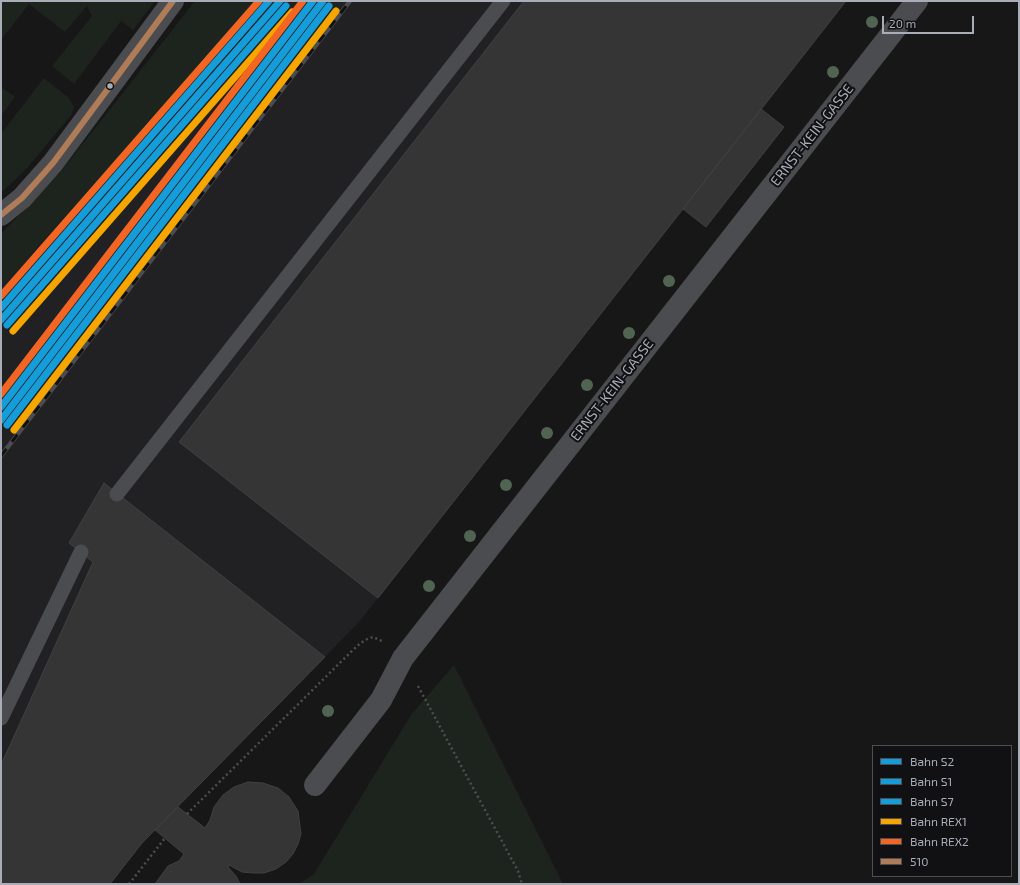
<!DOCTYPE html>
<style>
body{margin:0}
#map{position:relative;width:1020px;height:885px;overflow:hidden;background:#171717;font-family:"Exo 2",sans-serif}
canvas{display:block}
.frame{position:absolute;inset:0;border:2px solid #a8adb8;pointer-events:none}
.legend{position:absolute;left:872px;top:745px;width:140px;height:132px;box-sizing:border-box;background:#111113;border:1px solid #4d4f55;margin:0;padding:5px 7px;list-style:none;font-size:12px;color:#a8adb8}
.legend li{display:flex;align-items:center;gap:8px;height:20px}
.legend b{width:20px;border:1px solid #4d4f55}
.scale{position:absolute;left:882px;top:16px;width:92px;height:18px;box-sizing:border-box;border:2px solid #a8adb8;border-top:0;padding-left:5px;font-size:12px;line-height:14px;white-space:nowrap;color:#a8adb8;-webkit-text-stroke:3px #111113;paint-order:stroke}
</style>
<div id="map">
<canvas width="1020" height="885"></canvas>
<div class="frame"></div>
<ul class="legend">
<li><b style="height:5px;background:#159dd9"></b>Bahn S2</li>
<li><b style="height:5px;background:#159dd9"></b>Bahn S1</li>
<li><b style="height:5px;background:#159dd9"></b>Bahn S7</li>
<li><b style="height:5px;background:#f7a600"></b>Bahn REX1</li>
<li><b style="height:5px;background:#f26522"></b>Bahn REX2</li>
<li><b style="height:5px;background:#b07c57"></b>510</li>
</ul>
<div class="scale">20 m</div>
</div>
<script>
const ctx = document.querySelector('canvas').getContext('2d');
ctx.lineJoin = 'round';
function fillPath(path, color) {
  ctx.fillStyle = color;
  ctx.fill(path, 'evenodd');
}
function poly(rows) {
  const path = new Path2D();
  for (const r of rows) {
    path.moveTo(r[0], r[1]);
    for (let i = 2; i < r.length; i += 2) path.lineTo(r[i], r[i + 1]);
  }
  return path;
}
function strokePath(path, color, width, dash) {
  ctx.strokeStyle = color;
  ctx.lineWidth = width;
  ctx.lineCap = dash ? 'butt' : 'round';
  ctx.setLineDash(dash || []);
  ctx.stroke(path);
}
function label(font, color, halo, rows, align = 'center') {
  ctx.font = font + ' "Exo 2",sans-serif';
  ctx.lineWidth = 4;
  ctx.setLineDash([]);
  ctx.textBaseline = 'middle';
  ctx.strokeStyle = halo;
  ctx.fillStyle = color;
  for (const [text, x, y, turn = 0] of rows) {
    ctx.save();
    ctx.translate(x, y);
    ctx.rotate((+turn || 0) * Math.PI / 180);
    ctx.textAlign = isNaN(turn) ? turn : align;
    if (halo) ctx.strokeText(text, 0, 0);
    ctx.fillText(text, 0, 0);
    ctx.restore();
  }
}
fillPath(poly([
 [260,1,846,1,762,109,784,127,706,227,683,209,378,598,359,622,325,657,142,843,1,884,1,287]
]), '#212123');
fillPath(poly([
 [1,1,155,1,133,30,121,21,74,84,52,66,92,16,87,6,65,32,29,4,1,40],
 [195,1,260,1,1,287,1,234,63,169],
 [44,78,69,98,74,107,72,114,28,167,1,193,1,134],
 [1,87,15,97,1,116],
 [454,665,563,884,299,884,314,874,411,715]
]), '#1d241e');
const building = poly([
 [524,1,846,1,378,598,179,442,524,1],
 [761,109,784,127,706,227,683,209,761,109],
 [104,483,325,657,142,843,110,884,1,884,1,765,93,562,69,543,104,483],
 [248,782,263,783,278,788,289,797,298,811,301,834,298,844,293,854,286,862,276,869,264,873,253,873,242,872,229,865,228,867,236,876,240,884,155,884,168,866,179,861,184,854,155,830,178,807,205,828,210,820,214,807,223,795,234,787,248,782]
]);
fillPath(building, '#353536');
strokePath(building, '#3f4043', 1);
strokePath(poly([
 [418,686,518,871,522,884],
 [187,814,357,646,365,640,373,637,382,641],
 [129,884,165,838]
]), '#4d4e52', 2.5, [2, 3]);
strokePath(poly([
 [117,494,503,1],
 [1,718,81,552]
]), '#4b4c50', 15);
strokePath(poly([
 [1,215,22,198,53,163,173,1],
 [315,785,381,700,403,658,917,1]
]), '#4b4c50', 22);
const rail = poly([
 [1,456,350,1]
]);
strokePath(rail, '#4b4c4f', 4.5);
strokePath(rail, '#111113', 3, [9]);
strokePath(poly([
 [1,215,22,198,53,163,173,1]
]), '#b07c57', 6);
strokePath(poly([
 [1,320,280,1],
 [1,420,323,1]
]), '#159dd9', 7);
strokePath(poly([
 [7,325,286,6],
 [7,425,329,6]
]), '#159dd9', 7);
strokePath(poly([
 [1,308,269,1],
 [1,407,313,1]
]), '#159dd9', 7);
strokePath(poly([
 [13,331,292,12],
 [14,430,336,11]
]), '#f7a600', 7);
strokePath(poly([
 [1,296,259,1],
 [1,394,303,1]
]), '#f26522', 7);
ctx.fillStyle = '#506451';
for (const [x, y] of [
 [872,22],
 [833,72],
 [669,281],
 [629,333],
 [587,385],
 [547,433],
 [506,485],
 [470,536],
 [429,586],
 [328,711]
]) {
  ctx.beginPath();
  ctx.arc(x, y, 6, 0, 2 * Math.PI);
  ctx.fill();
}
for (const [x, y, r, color] of [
 [110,86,3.5,"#a8adb8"]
]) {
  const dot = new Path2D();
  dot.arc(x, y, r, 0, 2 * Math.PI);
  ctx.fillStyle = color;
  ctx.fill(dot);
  strokePath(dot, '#111113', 1.5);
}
label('14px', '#a8adb8', '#111113', [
 ["ERNST-KEIN-GASSE",812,135,-52],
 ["ERNST-KEIN-GASSE",612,390,-52]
]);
</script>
